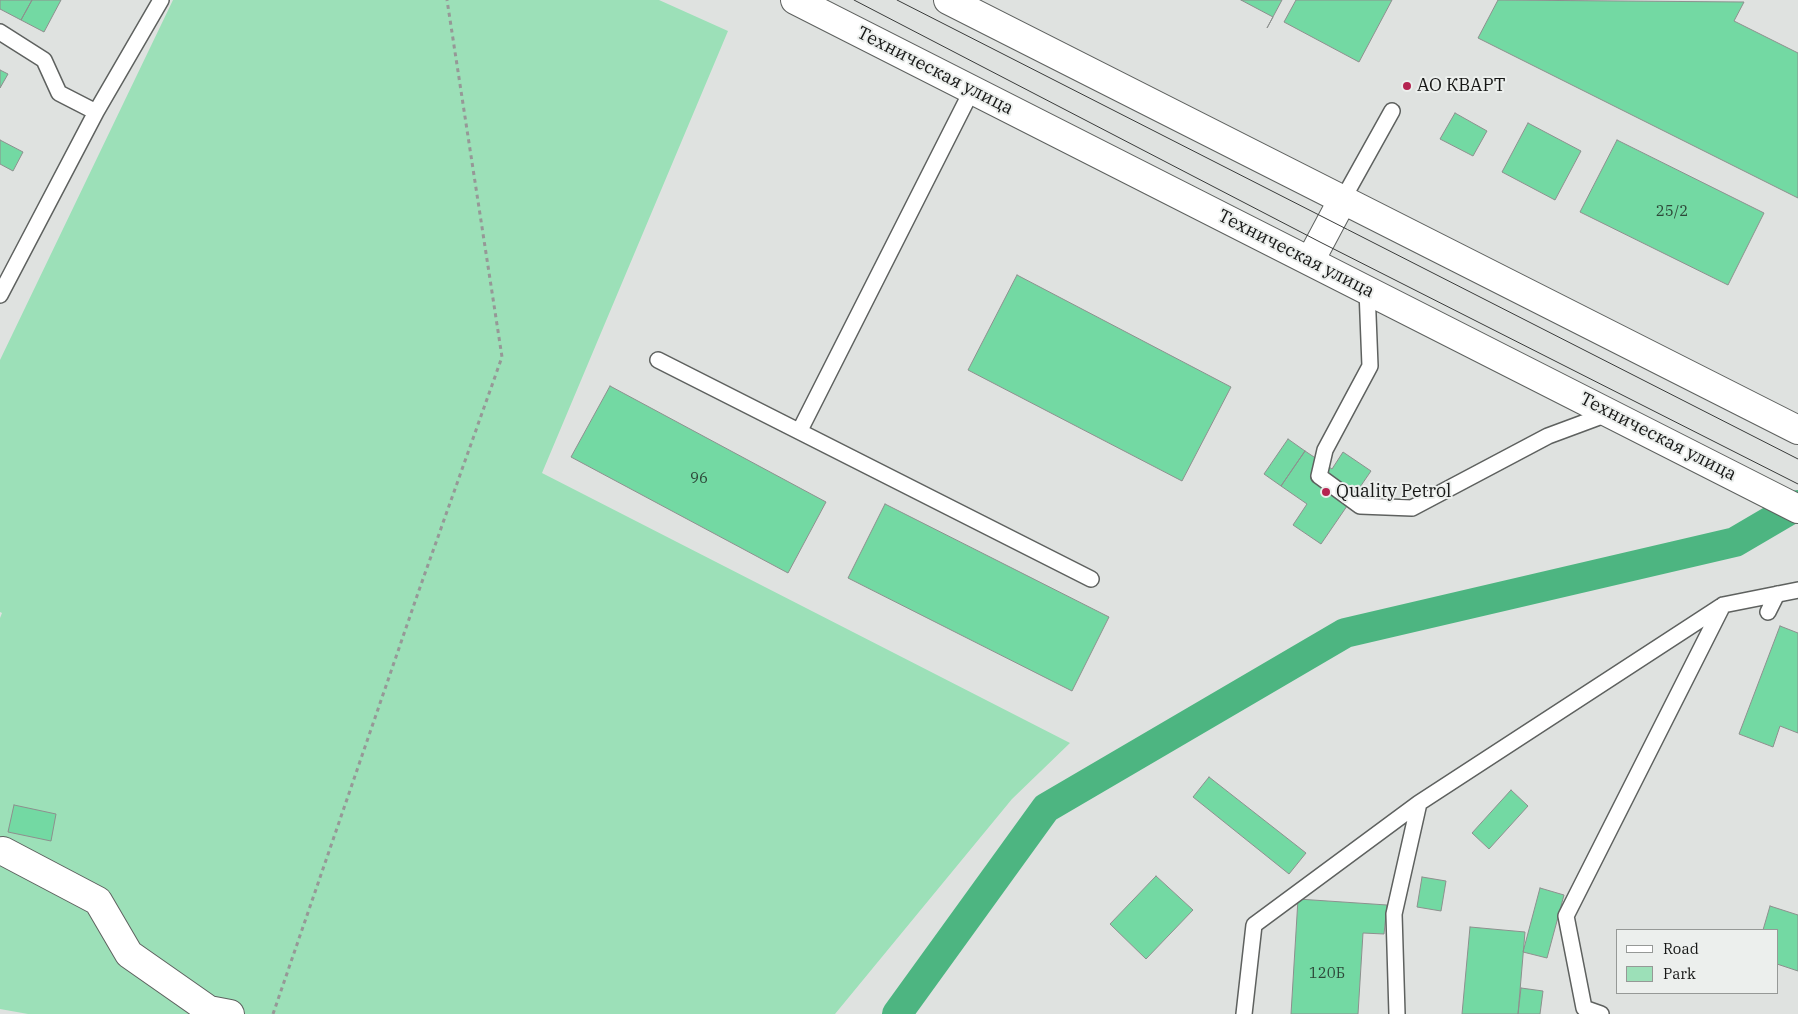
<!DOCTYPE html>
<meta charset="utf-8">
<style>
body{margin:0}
#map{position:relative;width:1798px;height:1014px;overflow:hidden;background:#dfe2e0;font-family:"IBM Plex Serif",serif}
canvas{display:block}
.legend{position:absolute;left:1616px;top:929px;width:162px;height:65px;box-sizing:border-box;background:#ecefed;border:1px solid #969997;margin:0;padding:6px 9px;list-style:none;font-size:15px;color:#161716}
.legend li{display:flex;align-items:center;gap:10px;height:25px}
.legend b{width:25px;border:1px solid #969997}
</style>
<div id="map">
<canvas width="1798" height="1014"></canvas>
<ul class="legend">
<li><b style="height:6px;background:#fff"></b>Road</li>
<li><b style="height:14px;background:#9ce0b8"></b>Park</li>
</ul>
</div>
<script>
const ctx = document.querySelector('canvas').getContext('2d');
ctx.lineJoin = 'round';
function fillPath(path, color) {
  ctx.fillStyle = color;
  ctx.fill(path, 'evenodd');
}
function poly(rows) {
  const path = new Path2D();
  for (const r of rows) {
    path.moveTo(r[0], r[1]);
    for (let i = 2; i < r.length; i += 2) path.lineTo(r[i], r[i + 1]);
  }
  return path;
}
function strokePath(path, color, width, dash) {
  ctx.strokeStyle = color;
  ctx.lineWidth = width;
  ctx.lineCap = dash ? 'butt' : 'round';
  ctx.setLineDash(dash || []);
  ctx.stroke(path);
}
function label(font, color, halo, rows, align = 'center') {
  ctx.font = font + ' "IBM Plex Serif",serif';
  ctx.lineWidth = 4;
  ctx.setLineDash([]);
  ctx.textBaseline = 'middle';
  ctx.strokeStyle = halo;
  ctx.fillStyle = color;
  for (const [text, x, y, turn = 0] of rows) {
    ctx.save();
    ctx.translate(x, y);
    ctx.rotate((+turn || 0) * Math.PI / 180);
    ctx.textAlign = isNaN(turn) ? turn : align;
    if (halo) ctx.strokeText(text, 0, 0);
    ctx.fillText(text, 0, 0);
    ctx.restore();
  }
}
fillPath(poly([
 [173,0,659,0,728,31,542,473,1070,743,1012,799,835,1014,28,1014,0,1009,0,618,2,613,0,612,0,360]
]), '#9ce0b8');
strokePath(poly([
 [897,1014,1046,808,1345,633,1735,542,1798,505]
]), '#4db581', 30);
const building = poly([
 [0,0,32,0,21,20,0,9,0,0],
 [32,0,61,0,44,32,21,20,32,0],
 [1241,0,1282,0,1267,28,1273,17,1241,0],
 [1296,0,1392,0,1359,62,1284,22,1296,0],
 [1498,0,1744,2,1734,21,1798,53,1798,198,1478,38,1498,0],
 [0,70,8,74,0,88,0,70],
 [1455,113,1487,131,1473,156,1440,139,1455,113],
 [1528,123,1581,151,1555,200,1502,172,1528,123],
 [0,140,23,152,13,171,0,164,0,140],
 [1617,140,1764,213,1728,285,1580,212,1617,140],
 [1017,275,1231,387,1182,481,968,370,1017,275],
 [610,386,826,502,788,573,571,457,610,386],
 [1288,439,1305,451,1281,486,1264,474,1288,439],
 [1305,451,1332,469,1343,452,1371,471,1321,544,1293,525,1307,504,1281,486,1305,451],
 [885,504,1109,617,1072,691,848,578,885,504],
 [1780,626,1798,633,1798,733,1780,726,1773,747,1739,734,1780,626],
 [1209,777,1306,853,1289,874,1193,797,1209,777],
 [1511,790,1528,806,1489,849,1472,833,1511,790],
 [14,805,56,814,51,841,8,832,14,805],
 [1156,876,1193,910,1146,959,1110,924,1156,876],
 [1422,877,1446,881,1441,911,1417,907,1422,877],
 [1540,888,1564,895,1547,958,1523,952,1540,888],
 [1298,899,1387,905,1384,934,1363,933,1358,1014,1291,1014,1298,899],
 [1770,906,1798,915,1798,971,1777,964,1777,930,1763,930,1770,906],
 [1470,927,1525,932,1518,1014,1462,1014,1470,927],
 [1521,988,1543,991,1540,1014,1518,1014,1521,988]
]);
fillPath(building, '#73d9a3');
strokePath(building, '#8d908e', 1);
const service = poly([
 [0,32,44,60,59,93,96,112],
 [1343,199,1392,111],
 [1367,290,1370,366,1325,450,1319,476,1360,506,1412,508,1548,436,1610,413],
 [0,295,96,112,161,0],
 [658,360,1091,579],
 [800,430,972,90],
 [1768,612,1777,594],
 [1244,1014,1254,925,1419,803,1723,605],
 [1397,1014,1394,914,1419,803],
 [1601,1014,1584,1008,1566,916,1723,605,1798,590]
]);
const minor = poly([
 [3,851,98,901,129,954,209,1010,230,1014]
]);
const secondary = poly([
 [795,0,1798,509],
 [948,0,1798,430],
 [1310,261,1343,199]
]);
strokePath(service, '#5e615f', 18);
strokePath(minor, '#5e615f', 30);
strokePath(secondary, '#5e615f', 30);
strokePath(poly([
 [273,1014,418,593,502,357,447,0]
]), '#969897', 3, [4, 4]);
strokePath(service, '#fff', 15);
strokePath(minor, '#fff', 28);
strokePath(secondary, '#fff', 28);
strokePath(poly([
 [854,0,1320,242,1798,484],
 [897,0,1798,459]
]), '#393b3a', 1);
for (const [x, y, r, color] of [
 [1407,86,5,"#b52451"],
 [1326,492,5,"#b52451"]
]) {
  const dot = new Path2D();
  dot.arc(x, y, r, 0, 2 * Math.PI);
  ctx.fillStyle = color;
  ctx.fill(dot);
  strokePath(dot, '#ecefed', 2);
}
label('15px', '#2d4839', null, [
 ["25/2",1672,212],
 ["96",699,479],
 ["120Б",1327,974]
]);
label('18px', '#161716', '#ecefed', [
 ["Техническая улица",935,71,27],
 ["Техническая улица",1296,254,27],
 ["Техническая улица",1658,437,27]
]);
label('18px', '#161716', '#ecefed', [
 ["АО КВАРТ",1417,86],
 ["Quality Petrol",1336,492]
], 'left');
</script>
